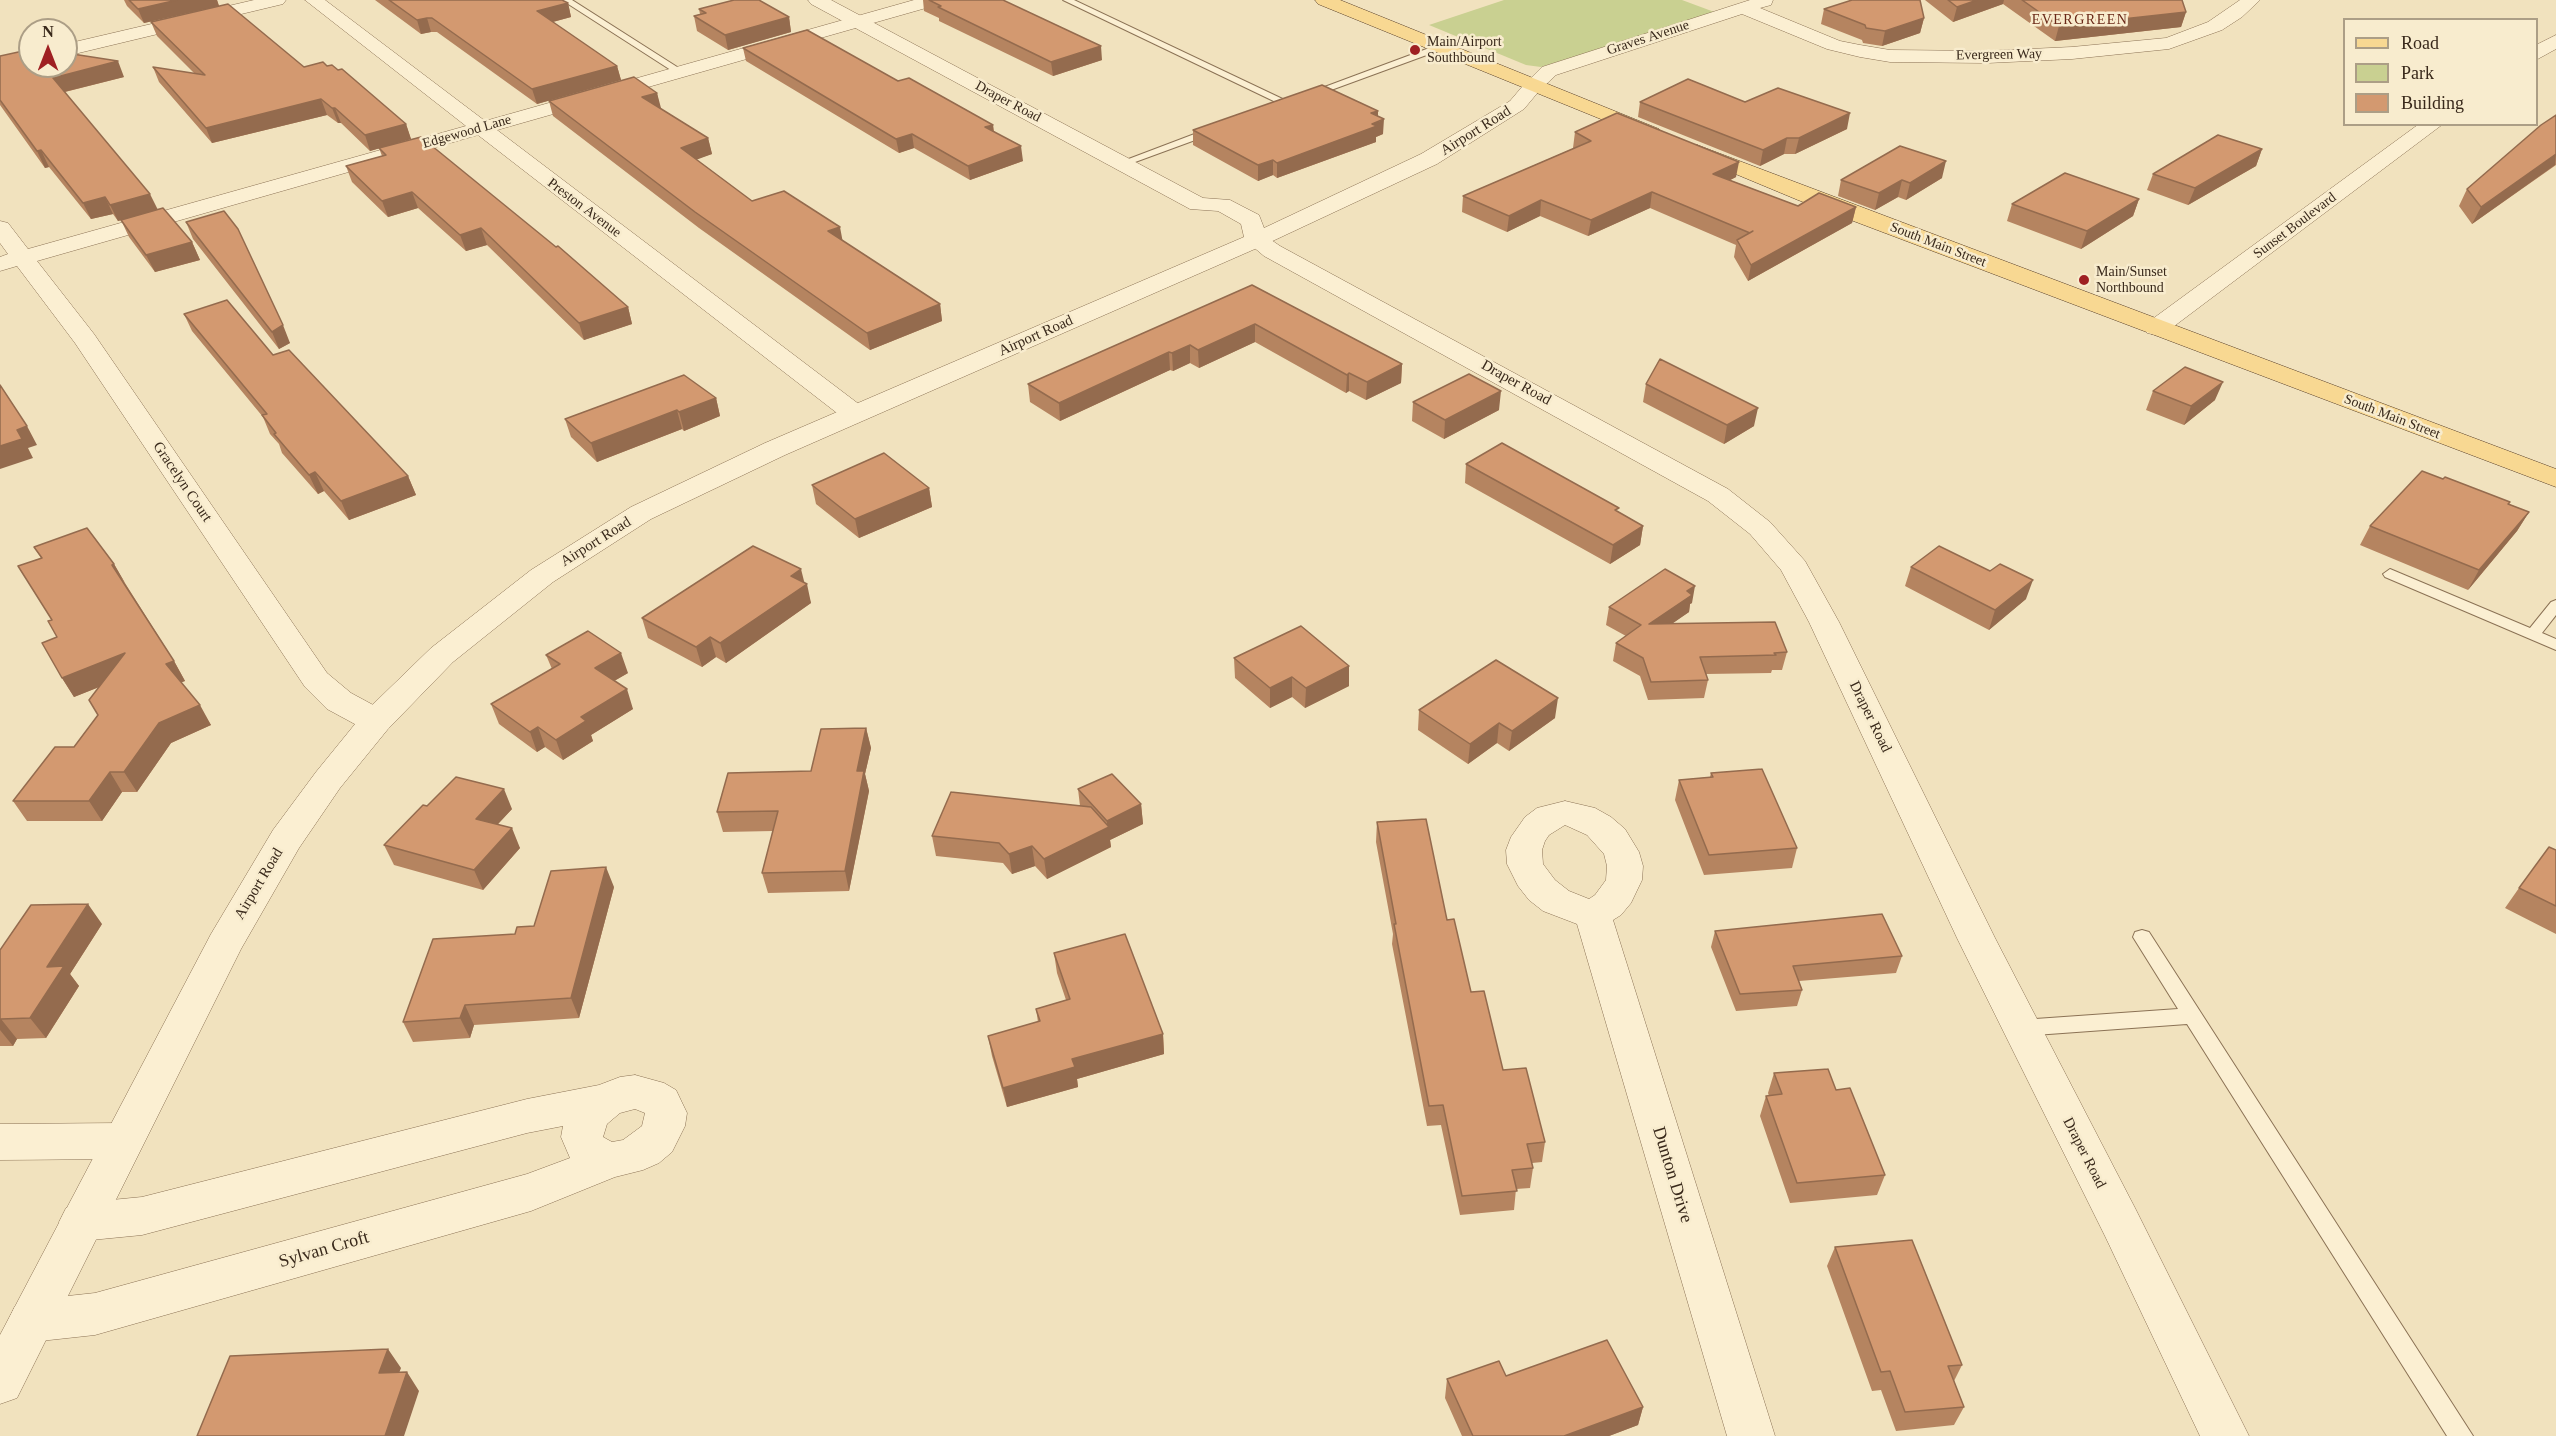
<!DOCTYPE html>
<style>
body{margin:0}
#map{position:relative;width:2556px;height:1436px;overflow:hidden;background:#f1e2be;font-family:Georgia,serif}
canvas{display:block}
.legend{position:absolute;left:2343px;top:18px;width:195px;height:108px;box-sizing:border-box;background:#f8ecce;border:2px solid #ac9e86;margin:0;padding:8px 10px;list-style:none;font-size:18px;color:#39291b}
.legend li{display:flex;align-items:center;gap:12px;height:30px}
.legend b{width:30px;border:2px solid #ac9e86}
.north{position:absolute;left:18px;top:18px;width:60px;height:60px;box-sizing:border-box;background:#f8ecce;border:2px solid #ac9e86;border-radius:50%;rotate:0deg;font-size:16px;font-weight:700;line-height:24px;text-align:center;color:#39291b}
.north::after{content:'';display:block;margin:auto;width:21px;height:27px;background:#9f2022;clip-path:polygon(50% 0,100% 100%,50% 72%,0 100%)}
</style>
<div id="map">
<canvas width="2556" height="1436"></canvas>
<ul class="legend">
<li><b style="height:8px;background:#f8d892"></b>Road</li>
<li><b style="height:16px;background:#c9d091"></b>Park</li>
<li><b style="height:16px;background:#d39970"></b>Building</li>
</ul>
<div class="north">N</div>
</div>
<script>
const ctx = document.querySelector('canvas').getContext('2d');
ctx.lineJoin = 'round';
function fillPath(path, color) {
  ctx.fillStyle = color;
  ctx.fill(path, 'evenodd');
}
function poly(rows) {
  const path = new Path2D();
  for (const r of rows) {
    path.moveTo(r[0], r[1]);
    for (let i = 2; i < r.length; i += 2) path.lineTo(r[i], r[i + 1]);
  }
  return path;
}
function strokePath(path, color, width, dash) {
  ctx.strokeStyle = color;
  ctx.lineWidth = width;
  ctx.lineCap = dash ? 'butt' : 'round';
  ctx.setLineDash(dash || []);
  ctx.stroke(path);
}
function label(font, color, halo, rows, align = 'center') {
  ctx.font = font + ' Georgia,serif';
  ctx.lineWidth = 5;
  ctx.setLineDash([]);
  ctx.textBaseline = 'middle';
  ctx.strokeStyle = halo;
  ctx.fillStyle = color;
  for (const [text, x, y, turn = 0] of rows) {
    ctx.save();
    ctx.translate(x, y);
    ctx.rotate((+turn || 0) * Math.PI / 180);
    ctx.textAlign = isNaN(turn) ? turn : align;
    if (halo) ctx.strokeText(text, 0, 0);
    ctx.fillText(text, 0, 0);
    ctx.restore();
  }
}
fillPath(poly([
 [1504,0,1682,0,1717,13,1541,67,1526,65,1429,25]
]), '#c9d091');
const service = poly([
 [562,0,572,0,685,72,677,74,562,0],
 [1063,0,1074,0,1291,103,1282,105,1063,0],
 [1440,44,1445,47,1443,49,1312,97,1303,95,1440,44],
 [1213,127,1218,130,1217,132,1127,165,1123,166,1118,163,1213,127],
 [2390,569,2530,628,2551,602,2556,600,2556,615,2542,633,2556,639,2556,650,2385,577,2383,574,2390,569],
 [2142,930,2149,932,2473,1436,2447,1436,2187,1024,2021,1036,2014,1034,2011,1028,2014,1022,2021,1020,2178,1009,2133,937,2135,932,2142,930]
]);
const minor = poly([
 [254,0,286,0,283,4,66,56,66,44,254,0],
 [305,0,325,0,485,121,914,0,943,0,940,4,497,130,864,408,868,414,864,420,855,422,846,420,478,135,37,261,94,334,327,673,351,693,388,713,393,721,388,729,376,732,364,729,327,709,305,687,75,343,17,266,0,271,0,257,8,254,0,243,0,221,8,223,28,249,466,126,305,0],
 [1750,0,1773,0,1771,5,1760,8,1840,41,1860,45,1890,50,1987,51,2072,47,2166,38,2208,22,2240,0,2260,0,2242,17,2222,30,2169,49,2072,59,1987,63,1890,62,1860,57,1827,49,1742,14,1556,75,1541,89,1527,89,1524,85,1542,67,1750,0],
 [2556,35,2556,49,2536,60,2536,45,2556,35],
 [2419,124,2443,124,2165,333,2156,335,2147,333,2144,328,2147,323,2419,124],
 [1256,233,1264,235,1280,246,1728,489,1770,522,1805,561,1839,622,1995,938,2135,1208,2249,1436,2200,1436,2105,1236,1957,938,1809,622,1781,570,1750,534,1708,501,1264,256,1245,240,1248,235,1256,233],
 [1565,801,1595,808,1611,817,1625,829,1639,852,1643,866,1642,880,1631,903,1621,915,1613,920,1775,1436,1727,1436,1577,924,1543,911,1529,900,1518,886,1507,864,1506,850,1511,837,1525,817,1537,808,1565,801],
 [1565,825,1587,835,1604,854,1607,866,1606,880,1595,895,1589,899,1569,891,1555,880,1543,864,1542,850,1545,841,1549,835,1565,825],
 [635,1075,664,1083,676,1090,687,1113,685,1126,672,1152,659,1163,643,1170,615,1177,531,1211,95,1335,31,1342,15,1336,8,1321,15,1306,31,1300,95,1293,527,1174,570,1158,561,1137,563,1126,527,1133,142,1235,81,1241,66,1236,59,1222,66,1208,81,1203,142,1197,527,1099,599,1085,620,1077,635,1075],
 [635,1109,645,1113,642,1126,623,1140,612,1142,603,1137,607,1124,620,1113,635,1109],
 [123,1123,138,1128,144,1141,138,1154,123,1159,0,1160,0,1124,123,1123]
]);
const tertiary = poly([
 [808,0,831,0,1203,198,1230,200,1259,215,1264,228,1421,154,1510,101,1527,81,1534,79,1541,81,1544,85,1524,109,1437,164,1264,245,785,455,651,519,553,582,453,662,388,729,340,788,299,848,241,949,17,1398,0,1404,0,1335,211,934,273,830,316,772,364,713,431,648,531,570,631,507,765,443,1244,237,1241,224,1218,211,1190,209,811,4,808,0]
]);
const primary = poly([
 [1315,0,1340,0,1659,129,1662,133,1659,137,1652,139,1645,137,1318,4,1315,0],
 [1697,145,2556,469,2556,487,1798,200,1690,155,1686,151,1690,147,1697,145]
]);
strokePath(service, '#8b7255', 2);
strokePath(minor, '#8b7255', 1);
strokePath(tertiary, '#8b7255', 1);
strokePath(primary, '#583f2a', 1);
fillPath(service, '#fbefd2');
fillPath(minor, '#fbefd2');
fillPath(tertiary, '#fbefd2');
fillPath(primary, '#f8d892');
fillPath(poly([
 [124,0,217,0,219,6,144,23,127,6],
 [375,0,562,0,568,3,571,17,553,22,617,66,621,80,537,104,437,32,431,32,421,34],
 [923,0,1003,0,1102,60,1053,76,939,21,939,18,924,11],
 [1925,0,2182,0,2186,12,2181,27,2055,41,2003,4,1953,22],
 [699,9,789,17,791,32,728,50,697,31,694,16,700,14],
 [1824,9,1924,18,1920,33,1882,46,1863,43,1862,40,1821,24],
 [151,22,304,67,406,124,411,139,370,151,341,123,338,123,327,115,212,143,159,82,153,67,195,74,157,36],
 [743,48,898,81,993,125,994,131,1023,161,970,180,914,148,899,153,746,61],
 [0,56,124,77,65,92,157,210,192,242,200,260,155,272,129,237,121,220,118,221,113,214,91,219,49,167,45,168,0,105],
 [657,93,660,108,708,138,712,154,696,159,752,201,842,240,940,304,942,321,870,350,699,228,553,116,549,101],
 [1640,102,1745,102,1847,129,1795,154,1784,154,1760,166,1638,117],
 [2556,115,2556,165,2472,224,2459,206,2467,189],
 [1378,117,1383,134,1376,137,1376,142,1277,178,1273,175,1258,181,1193,145,1193,130],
 [1575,132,1736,177,1730,180,1798,206,1856,207,1852,223,1748,281,1734,257,1736,245,1650,208,1588,236,1540,216,1507,232,1462,212,1463,196,1574,148,1573,148],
 [379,148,628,307,632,324,584,340,487,245,466,251,418,208,388,217,352,182,346,166,382,156],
 [2262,149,2256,166,2188,205,2147,190,2153,174],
 [1942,178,1906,200,1898,197,1875,210,1838,196,1841,180],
 [2139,199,2133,216,2081,249,2007,221,2012,204],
 [186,222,290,343,279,349,193,239],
 [1252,285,1402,364,1401,383,1366,400,1349,391,1346,393,1255,342,1199,368,1190,363,1173,371,1170,370,1060,421,1030,402,1028,384],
 [184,314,273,355,408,476,416,495,349,520,324,491,318,494,282,453,279,444,270,434,263,417,192,331],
 [1646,384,1754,426,1724,444,1643,402],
 [2153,391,2215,400,2184,425,2146,410],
 [716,398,720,416,684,431,682,429,597,462,571,437,565,419],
 [1413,402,1499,410,1444,439,1412,421],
 [1466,464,1619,512,1643,526,1640,545,1610,564,1465,483],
 [2443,479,2510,502,2509,504,2529,512,2517,531,2468,590,2360,545,2370,526],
 [812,485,929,488,932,507,859,538,816,504],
 [34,547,114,564,125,583,174,661,185,681,181,682,211,725,171,743,137,792,122,792,102,821,27,821,13,801,74,747,98,715,99,687,74,697,62,678,57,637,52,620,18,566,41,558],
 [1911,567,1990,571,2026,599,1989,630,1905,586],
 [804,582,811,603,726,663,716,657,702,667,648,638,642,618],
 [1692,603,1690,604,1689,612,1671,624,1787,652,1782,670,1772,670,1771,673,1706,674,1708,680,1704,698,1648,700,1640,676,1613,661,1616,643,1626,636,1606,625,1609,607],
 [546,655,628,673,614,681,633,709,591,735,593,741,563,760,545,747,537,752,499,724,491,704,552,669],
 [1234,658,1349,666,1349,686,1305,708,1292,697,1270,708,1235,678],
 [1419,710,1555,718,1509,751,1497,743,1468,764,1418,730],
 [866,728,871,748,865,774,869,791,849,891,768,893,762,873,773,831,723,832,717,812,811,771],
 [1711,773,1797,848,1792,868,1704,875,1675,800,1679,780,1710,777],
 [1078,789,1141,804,1143,824,1110,840,1111,847,1047,879,1035,866,1012,874,1003,863,936,856,932,836,1080,806],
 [427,806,512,809,498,824,520,848,483,890,394,865,384,845],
 [1377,822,1447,920,1471,992,1503,1070,1545,1142,1542,1162,1532,1163,1533,1168,1530,1188,1516,1189,1514,1210,1460,1215,1441,1125,1427,1126,1392,944,1393,934,1376,842],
 [2556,850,2556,934,2505,908,2519,888],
 [614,887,579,1018,474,1025,470,1038,413,1042,403,1022,515,934,534,926],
 [102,924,70,974,79,986,46,1038,17,1039,13,1046,0,1046,0,950],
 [1715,931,1902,956,1896,973,1799,981,1802,990,1797,1006,1736,1011,1711,947],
 [1054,953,1163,1034,1164,1054,1077,1079,1078,1087,1007,1107,992,1056,988,1036,1038,1022,1036,1009,1066,1000,1057,973],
 [1774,1073,1836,1090,1885,1175,1877,1195,1790,1203,1760,1116,1766,1096,1769,1096,1768,1093],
 [1835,1247,1962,1365,1954,1381,1964,1407,1954,1425,1896,1431,1881,1390,1872,1391,1827,1266],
 [1506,1376,1643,1407,1638,1425,1609,1436,1462,1436,1445,1398,1447,1379]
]), '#b58460');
fillPath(poly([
 [177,0,217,0,219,6,144,23,138,9],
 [1977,0,2004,0,2003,4,1953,22,1957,7],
 [568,3,571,17,541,25,537,11],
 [2186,12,2181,27,2055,41,2059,26],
 [789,17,791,32,728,50,725,35],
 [427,18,431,32,421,34,417,20],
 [1924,18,1920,33,1882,46,1885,31],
 [1101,46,1102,60,1053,76,1051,62],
 [118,61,124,77,60,93,53,78],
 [617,66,621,80,537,104,532,89],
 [657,93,661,108,646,112,642,97],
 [321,99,327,115,212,143,206,128],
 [332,108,335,108,341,123,338,123],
 [1378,111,1378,122,1384,119,1383,134,1376,137,1376,142,1277,178,1277,163,1371,113],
 [1850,113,1847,129,1795,154,1799,138],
 [406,124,411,139,370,151,365,135],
 [993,125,994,139,985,127],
 [912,134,914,148,899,153,896,139],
 [708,138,712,154,685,164,681,148],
 [1787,138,1784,154,1760,166,1763,150],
 [1021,146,1023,161,970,180,968,166],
 [2262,149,2256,166,2188,205,2195,188],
 [41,150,49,167,45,168,37,151],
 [2556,154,2555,165,2472,224,2481,207],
 [1273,160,1273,175,1258,181,1258,165],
 [1946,161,1942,178,1906,200,1910,183],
 [1739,162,1736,177,1711,190,1713,174],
 [1902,180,1898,197,1875,210,1879,193],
 [412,192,418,208,388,217,382,201],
 [1652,192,1650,208,1588,236,1591,220],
 [150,194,158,210,118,221,110,205],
 [105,197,113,214,91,219,83,203],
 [2139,199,2133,216,2081,249,2087,231],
 [1541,200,1540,216,1507,232,1509,216],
 [1856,207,1852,223,1748,281,1751,265],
 [840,227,843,243,828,231],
 [481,228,487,245,466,251,460,235],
 [192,242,200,260,155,272,146,255],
 [940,304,942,321,870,350,867,333],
 [628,307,632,324,584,340,579,323],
 [1255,324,1255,342,1199,368,1198,350],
 [283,325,290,343,279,349,272,332],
 [1190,345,1190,363,1173,371,1172,353],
 [1169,352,1170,370,1060,421,1059,403],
 [1402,364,1401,383,1366,400,1367,382],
 [1349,373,1349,391,1346,393,1347,375],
 [2223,382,2215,400,2184,425,2191,406],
 [1501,391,1499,410,1444,439,1445,420],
 [716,398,720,416,684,431,679,412],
 [1758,408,1754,426,1724,444,1727,425],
 [677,410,682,429,597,462,591,443],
 [27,426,37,445,28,448,33,458,0,469,0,446,17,430],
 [315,472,324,491,318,494,309,475],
 [408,476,416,495,349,520,341,501],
 [929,488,932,507,859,538,855,519],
 [2529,512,2517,531,2468,590,2479,570],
 [1643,526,1640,545,1610,564,1613,545],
 [114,564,125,583,112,565],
 [801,569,805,585,807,584,811,603,726,663,720,643,791,576],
 [2033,580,2026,599,1989,630,1995,610],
 [1695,586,1692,603,1690,604,1689,612,1646,642,1649,624,1687,591],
 [710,637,716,657,702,667,696,647],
 [125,653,137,672,74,697,62,678],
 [621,653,628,673,602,688,595,668],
 [174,661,185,681,177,684,166,664],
 [1349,666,1349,686,1305,708,1306,688],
 [1292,677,1292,697,1270,708,1270,688],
 [627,689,633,709,591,735,593,741,563,760,556,740,581,717],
 [1558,698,1555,718,1509,751,1512,731],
 [200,705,211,725,171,743,137,792,124,772,159,723],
 [1499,723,1497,743,1468,764,1470,744],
 [538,727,545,747,537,752,530,732],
 [866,728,871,748,865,774,869,791,849,891,845,871,857,771],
 [110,772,122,792,102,821,89,801],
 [504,789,512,809,484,839,476,819],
 [1141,804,1143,824,1110,840,1111,847,1047,879,1044,859,1107,828,1107,821],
 [512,828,520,848,483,890,474,870],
 [1032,846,1035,866,1012,874,1009,854],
 [606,867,614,887,579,1018,571,998],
 [88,904,102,924,70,974,79,986,46,1038,30,1018,47,967],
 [465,1005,474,1025,470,1038,460,1018],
 [1,1019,17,1039,13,1046,0,1030,0,1021],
 [1163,1034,1164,1054,1077,1079,1078,1087,1007,1107,1003,1088,1072,1059],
 [388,1349,401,1368,392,1392,379,1373],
 [407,1372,419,1391,404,1436,385,1436],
 [1643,1407,1638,1425,1609,1436,1564,1436]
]), '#946b4e');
const building = poly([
 [129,0,177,0,138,9,129,0],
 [389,0,562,0,568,3,537,11,617,66,532,89,432,18,427,18,417,20,389,0],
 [734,0,759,0,789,17,725,35,694,16,706,13,699,9,734,0],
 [929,0,1003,0,1101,46,1051,62,938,7,941,6,929,0],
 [1852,0,1920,0,1924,18,1885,31,1866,28,1865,25,1824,9,1852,0],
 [1948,0,1977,0,1957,7,1948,0],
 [2022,0,2182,0,2186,12,2059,26,2022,0],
 [228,4,304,67,323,62,327,66,332,65,338,70,342,69,406,124,365,135,335,108,332,108,321,99,206,128,153,67,205,75,151,22,228,4],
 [807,30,898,81,909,78,993,125,985,127,1021,146,968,166,912,134,896,139,743,48,807,30],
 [25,47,30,48,30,66,66,66,66,53,118,61,53,78,150,194,110,205,105,197,83,203,41,150,37,151,0,100,0,56,23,51,25,47],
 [634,77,657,93,642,97,708,138,681,148,752,201,784,191,840,227,828,231,940,304,867,333,695,212,549,101,634,77],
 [1688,79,1745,102,1778,88,1850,113,1799,138,1787,138,1763,150,1640,102,1688,79],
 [1322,85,1378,111,1371,113,1384,119,1372,124,1377,126,1277,163,1273,160,1258,165,1193,130,1322,85],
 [1617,113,1739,162,1713,174,1798,206,1819,193,1856,207,1751,265,1737,240,1753,231,1750,233,1652,192,1591,220,1541,200,1509,216,1463,196,1591,141,1575,132,1617,113],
 [2556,115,2556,154,2481,207,2467,189,2541,125,2556,115],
 [2218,135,2262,149,2195,188,2153,174,2218,135],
 [421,137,556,247,558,246,628,307,579,323,481,228,460,235,412,192,382,201,346,166,386,155,379,148,421,137],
 [1900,146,1946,161,1910,183,1902,180,1879,193,1841,180,1900,146],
 [2065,173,2139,199,2087,231,2012,204,2065,173],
 [163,208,192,242,146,255,121,220,163,208],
 [224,211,238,229,283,325,272,332,186,222,224,211],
 [1252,285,1402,364,1367,382,1349,373,1347,375,1255,324,1198,350,1190,345,1172,353,1169,352,1059,403,1028,384,1252,285],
 [227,300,273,355,289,350,408,476,341,501,315,472,309,475,274,434,276,433,262,415,267,414,184,314,227,300],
 [1660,359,1758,408,1727,425,1646,384,1660,359],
 [2185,367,2223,382,2191,406,2153,391,2185,367],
 [1469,374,1501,391,1445,420,1413,402,1469,374],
 [684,375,716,398,679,412,677,410,591,443,565,419,684,375],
 [0,385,27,426,17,430,22,439,0,446,0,385],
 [1502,443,1619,508,1615,510,1643,526,1613,545,1466,464,1502,443],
 [884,453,929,488,855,519,812,485,884,453],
 [2422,471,2443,479,2445,477,2510,502,2508,504,2529,512,2479,570,2370,526,2422,471],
 [87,528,114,564,112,565,174,661,166,664,200,705,159,723,124,772,110,772,89,801,13,801,55,747,74,747,98,715,89,700,125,653,62,678,42,643,57,637,48,621,52,620,18,566,42,558,34,547,87,528],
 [753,546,801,569,791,576,807,584,720,643,710,637,696,647,642,618,753,546],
 [1939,546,1990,571,2000,564,2033,580,1995,610,1911,567,1939,546],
 [1665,569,1695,586,1687,591,1692,595,1649,624,1775,622,1787,652,1774,653,1776,655,1700,657,1708,680,1651,682,1643,658,1616,643,1641,625,1609,607,1665,569],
 [1301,626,1349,666,1306,688,1292,677,1270,688,1234,658,1301,626],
 [588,631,621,653,595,668,627,689,581,717,586,721,556,740,538,727,530,732,491,704,560,664,546,655,588,631],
 [1496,660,1558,698,1512,731,1499,723,1470,744,1419,710,1496,660],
 [866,728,857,771,864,771,845,871,762,873,778,811,717,812,728,773,811,771,821,729,866,728],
 [1762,769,1797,848,1709,855,1679,780,1713,777,1711,773,1762,769],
 [1112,774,1141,804,1107,821,1078,789,1112,774],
 [456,777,504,789,476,819,512,828,474,870,384,845,423,805,427,806,456,777],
 [951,792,1091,807,1109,827,1044,859,1032,846,1009,854,999,843,932,836,951,792],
 [1426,819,1447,920,1454,919,1471,992,1484,991,1503,1070,1526,1068,1545,1142,1527,1144,1533,1168,1512,1170,1517,1191,1462,1196,1443,1105,1429,1106,1394,924,1396,924,1377,822,1426,819],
 [2549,847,2556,850,2556,906,2519,888,2549,847],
 [606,867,571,998,465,1005,460,1018,403,1022,433,939,515,934,517,927,534,926,551,871,606,867],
 [88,904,47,967,64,966,30,1018,1,1019,0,1021,0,950,31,905,88,904],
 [1882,914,1902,956,1793,966,1802,990,1740,994,1715,931,1882,914],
 [1125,934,1163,1034,1072,1059,1075,1067,1003,1088,988,1036,1040,1021,1036,1009,1070,999,1054,953,1125,934],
 [1828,1069,1836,1090,1850,1088,1885,1175,1797,1183,1766,1096,1782,1094,1774,1073,1828,1069],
 [1912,1240,1962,1365,1948,1366,1964,1407,1905,1412,1890,1371,1881,1372,1835,1247,1912,1240],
 [1607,1340,1643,1407,1564,1436,1473,1436,1447,1379,1499,1361,1506,1376,1607,1340],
 [388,1349,379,1373,407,1372,385,1436,197,1436,230,1356,388,1349]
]);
fillPath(building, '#d39970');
strokePath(building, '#946b4e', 1.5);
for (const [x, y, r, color] of [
 [1415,50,6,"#9f2022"],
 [2084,280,6,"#9f2022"]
]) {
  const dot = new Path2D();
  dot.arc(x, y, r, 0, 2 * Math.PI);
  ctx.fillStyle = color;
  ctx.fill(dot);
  strokePath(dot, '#f8ecce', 2);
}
ctx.letterSpacing = '1.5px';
label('14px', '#692817', '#f8ecce', [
 ["EVERGREEN",2080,20]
]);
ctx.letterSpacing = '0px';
label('14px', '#39291b', '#f8ecce', [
 ["Graves Avenue",1648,38,-18],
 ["Evergreen Way",1999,55,-1],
 ["Draper Road",1008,102,28],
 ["Edgewood Lane",467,132,-16],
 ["Preston Avenue",584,208,37],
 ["Sunset Boulevard",2295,226,-37],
 ["South Main Street",1938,245,21],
 ["South Main Street",2392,417,21]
]);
label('14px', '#39291b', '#f8ecce', [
 ["Main/Airport",1427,42],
 ["Southbound",1427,58],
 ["Main/Sunset",2096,272],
 ["Northbound",2096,288]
], 'left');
label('15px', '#39291b', '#f8ecce', [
 ["Airport Road",1476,131,-32],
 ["Airport Road",1036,336,-24],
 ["Draper Road",1516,383,29],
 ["Gracelyn Court",182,482,56],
 ["Airport Road",596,542,-32],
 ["Draper Road",1870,717,64],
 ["Airport Road",259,884,-59],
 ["Draper Road",2084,1153,63]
]);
label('18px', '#39291b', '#f8ecce', [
 ["Dunton Drive",1672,1175,73],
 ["Sylvan Croft",324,1250,-16]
]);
</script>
